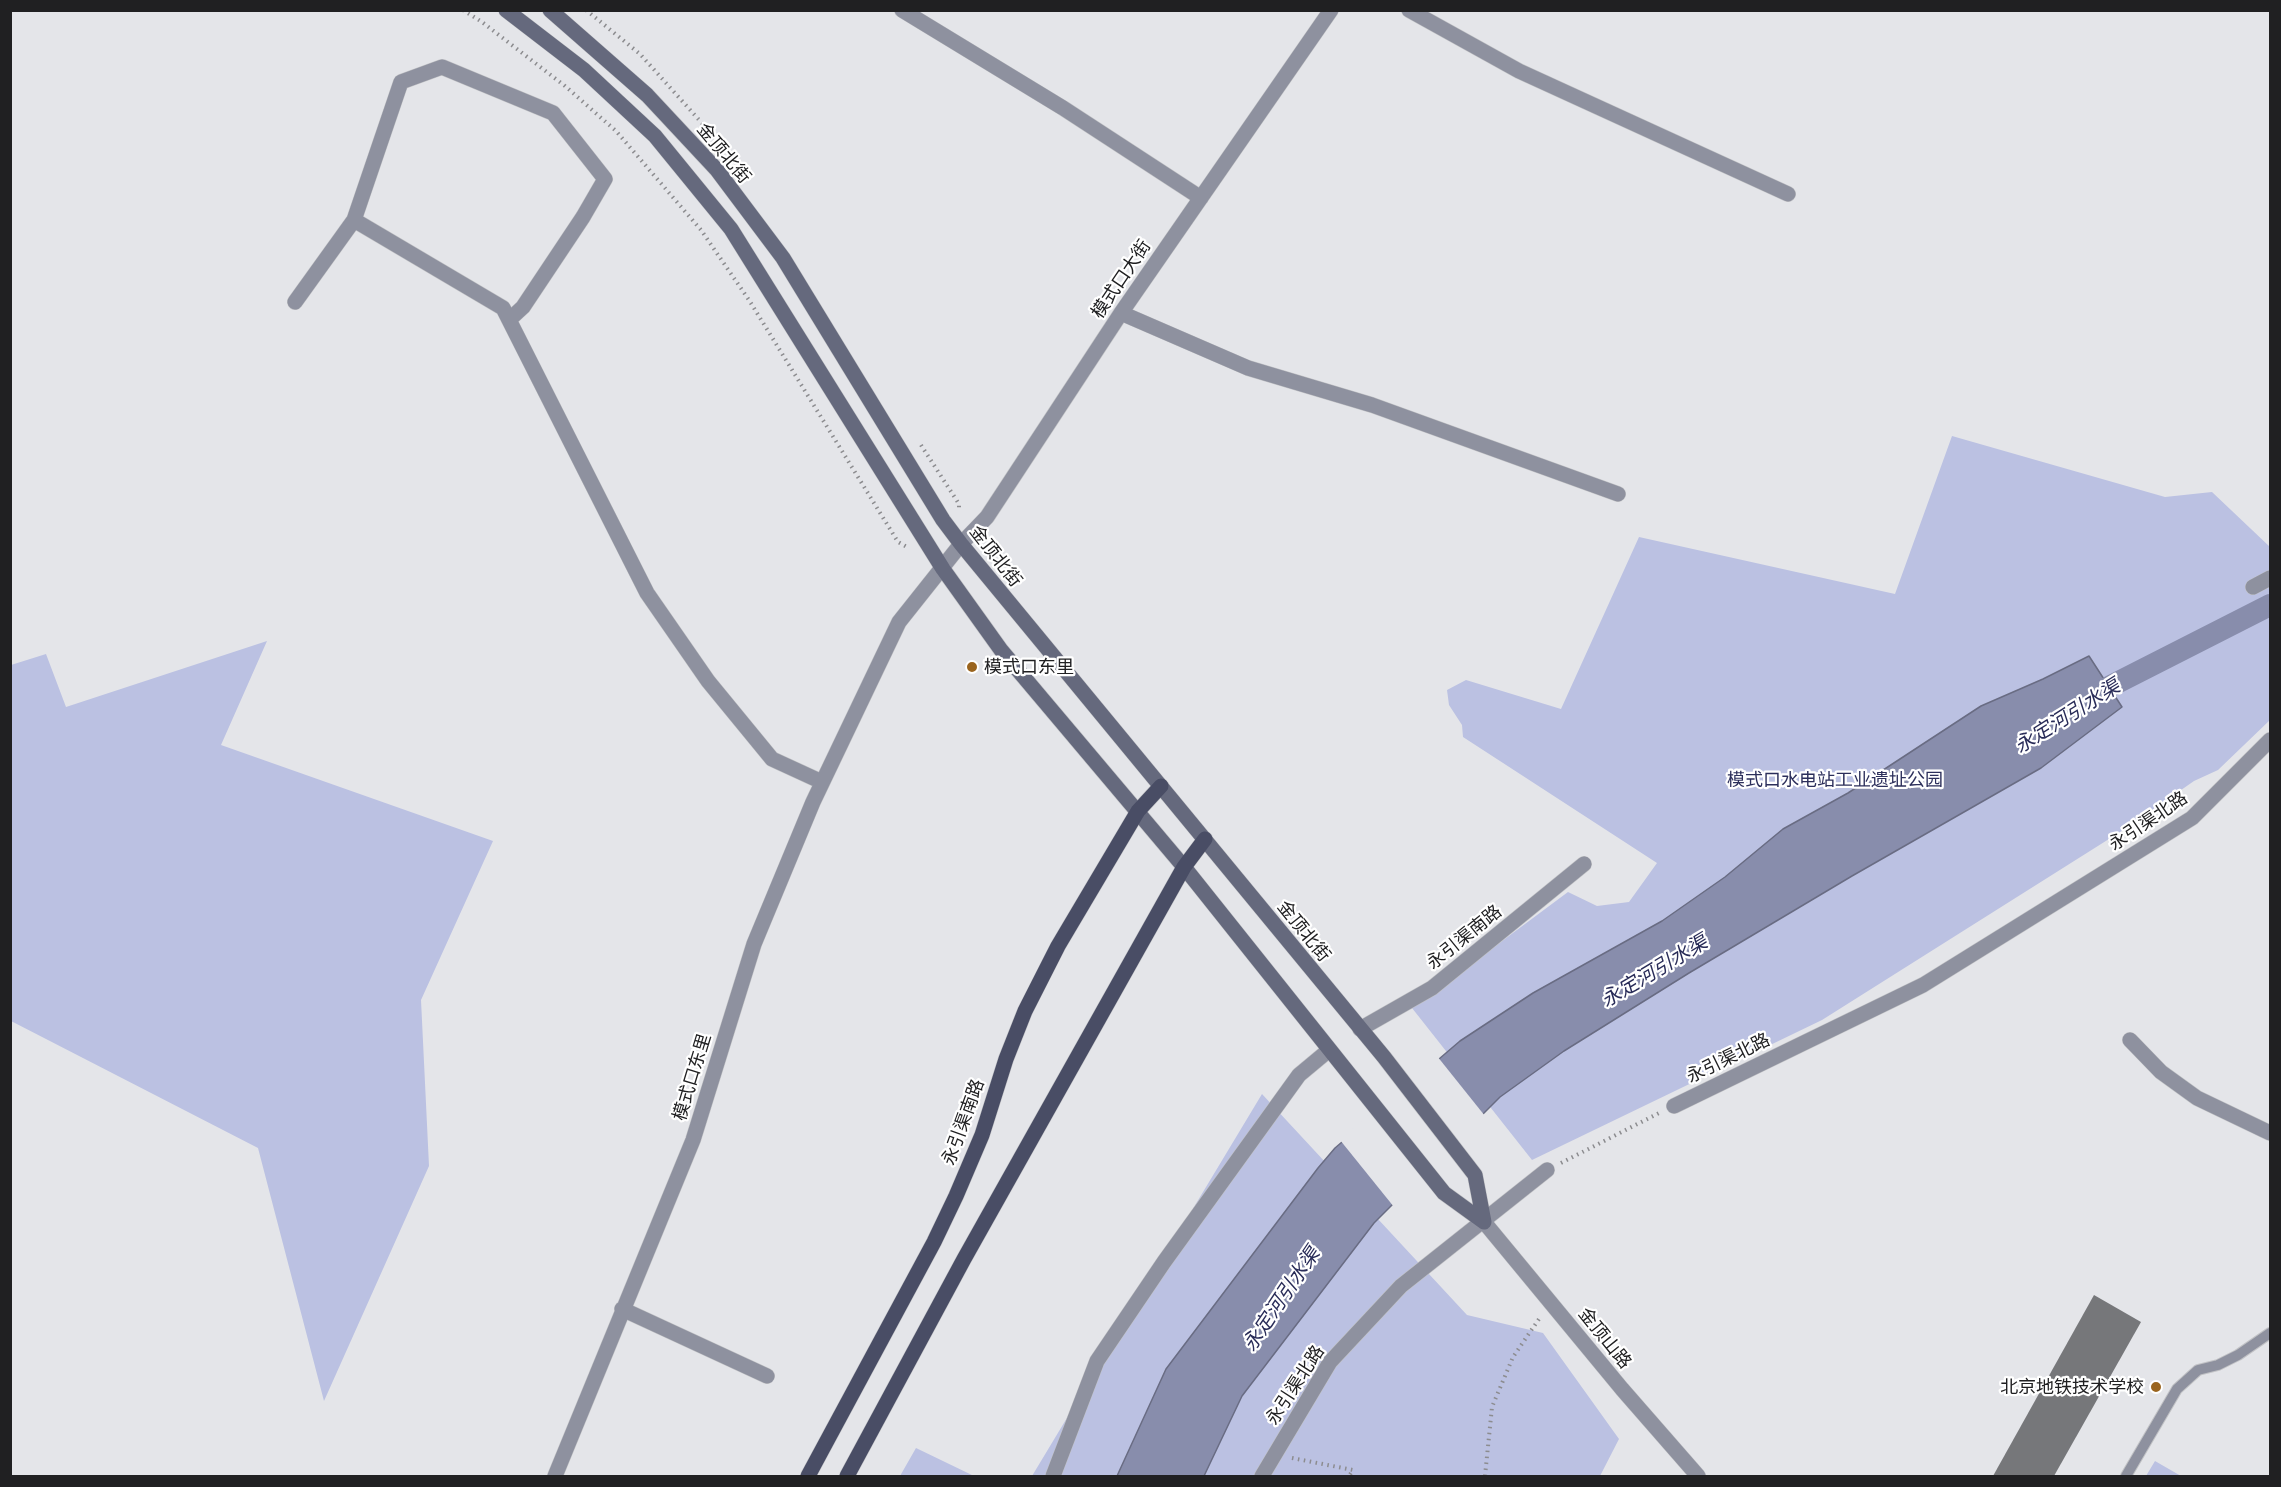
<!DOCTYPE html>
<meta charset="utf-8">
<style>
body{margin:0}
#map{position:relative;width:2281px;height:1487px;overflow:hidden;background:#e4e5e9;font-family:"Exo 2",sans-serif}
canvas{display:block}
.frame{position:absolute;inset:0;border:12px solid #202022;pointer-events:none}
</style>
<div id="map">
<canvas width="2281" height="1487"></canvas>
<div class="frame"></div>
</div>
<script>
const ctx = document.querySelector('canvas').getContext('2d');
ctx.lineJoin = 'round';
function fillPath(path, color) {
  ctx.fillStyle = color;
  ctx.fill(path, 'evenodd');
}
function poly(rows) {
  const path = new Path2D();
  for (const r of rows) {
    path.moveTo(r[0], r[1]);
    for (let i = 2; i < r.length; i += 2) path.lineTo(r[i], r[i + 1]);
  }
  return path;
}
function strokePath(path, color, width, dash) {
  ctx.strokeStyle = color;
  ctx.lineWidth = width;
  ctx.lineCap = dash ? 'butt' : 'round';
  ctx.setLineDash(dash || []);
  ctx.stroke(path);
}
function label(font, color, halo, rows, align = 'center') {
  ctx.font = font + ' "Exo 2","Noto Sans SC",sans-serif';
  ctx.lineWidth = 4.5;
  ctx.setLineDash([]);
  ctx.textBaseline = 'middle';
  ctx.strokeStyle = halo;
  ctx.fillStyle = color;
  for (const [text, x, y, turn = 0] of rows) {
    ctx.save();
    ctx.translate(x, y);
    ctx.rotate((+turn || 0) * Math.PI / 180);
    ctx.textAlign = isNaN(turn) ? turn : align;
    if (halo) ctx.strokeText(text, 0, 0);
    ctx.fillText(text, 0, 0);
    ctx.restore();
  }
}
fillPath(poly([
 [1952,436,2165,497,2212,492,2270,547,2270,720,2218,770,2194,781,2128,827,1822,1020,1532,1160,1412,1008,1568,892,1597,906,1629,902,1657,863,1463,737,1462,725,1449,705,1447,690,1466,680,1561,709,1639,537,1895,594],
 [267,641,221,745,493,841,421,1000,429,1166,324,1401,258,1148,11,1021,11,665,46,654,66,707],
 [1262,1094,1467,1315,1543,1333,1619,1439,1600,1476,1032,1476],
 [916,1448,974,1476,900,1476],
 [2155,1461,2181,1476,2146,1476]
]), '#bbc1e2');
const water = poly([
 [2089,656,2122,707,2041,768,1852,876,1689,973,1564,1051,1500,1097,1374,1223,1242,1396,1204,1476,1117,1476,1166,1369,1318,1168,1335,1148,1460,1041,1533,993,1662,921,1725,877,1783,829,1848,793,1981,706,2043,679,2089,656]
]);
fillPath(water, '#888dac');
strokePath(water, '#696c83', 1.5);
fillPath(poly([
 [1437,1056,1485,1116,1394,1207,1340,1140]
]), '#e4e5e9');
strokePath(poly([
 [2083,702,2095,694,2270,605]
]), '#888dac', 22);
fillPath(poly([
 [2094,1295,2141,1322,2054,1476,1993,1476]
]), '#76777a');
const service = poly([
 [2126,1476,2177,1389,2198,1370,2218,1365,2238,1355,2270,1333]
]);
const pedestrian = poly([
 [1053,1476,1097,1361,1164,1262,1299,1075,1329,1050]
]);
const minor = poly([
 [902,10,1063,108,1201,198],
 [1409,10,1519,71,1788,194],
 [354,220,401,82,442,67,553,113,605,179,583,217,523,307,509,320],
 [295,302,354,220,503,308,647,593,708,681,772,759,822,782],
 [1121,313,1248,368,1372,405,1618,494],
 [2253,587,2270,578],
 [1360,1029,1432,988,1584,864],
 [2130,1040,2161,1072,2197,1098,2270,1133],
 [1674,1106,1923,985,2192,818,2270,740],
 [622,1309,767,1376],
 [555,1476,693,1140,754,944,813,802,899,622,961,544,987,517,1121,313,1331,10],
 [1262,1476,1330,1362,1401,1286,1547,1170]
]);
const tertiary = poly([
 [1484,1222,1622,1389,1698,1476]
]);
const secondary = poly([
 [506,10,584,70,655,136,731,229,943,569,1001,650,1184,867,1444,1193,1484,1222],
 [550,10,647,95,717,170,783,258,943,520,961,544,1384,1057,1475,1175,1484,1222]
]);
const primary = poly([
 [808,1476,934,1242,956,1196,982,1135,1006,1059,1025,1011,1058,946,1138,811,1161,786],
 [847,1476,964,1259,1184,867,1205,839]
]);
strokePath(service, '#c1c2c5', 12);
strokePath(pedestrian, '#c1c2c5', 16);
strokePath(minor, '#c1c2c5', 16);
strokePath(tertiary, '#c1c2c5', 16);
strokePath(secondary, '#c1c2c5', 16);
strokePath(primary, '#c1c2c5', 16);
strokePath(poly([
 [463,10,482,22,565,86,616,131,701,230,749,300,898,542,907,547],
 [586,10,640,54,735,160],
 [921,445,959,504,959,511],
 [1561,1163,1659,1113],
 [1292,1458,1353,1470,1349,1476],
 [1485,1476,1492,1407,1513,1357,1541,1316]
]), '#8c8c8f', 4, [1.5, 4.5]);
strokePath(service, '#8e919f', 10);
strokePath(pedestrian, '#8e919f', 15);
strokePath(minor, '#8e919f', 15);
strokePath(tertiary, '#8e919f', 15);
strokePath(secondary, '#65697d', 15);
strokePath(primary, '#494d65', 15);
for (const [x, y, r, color] of [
 [972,667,6,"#9a641e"],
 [2156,1387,6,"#9a641e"]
]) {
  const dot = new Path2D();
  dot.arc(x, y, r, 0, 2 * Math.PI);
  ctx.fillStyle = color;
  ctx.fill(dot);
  strokePath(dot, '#fff', 2);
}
label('18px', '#202022', '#fff', [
 ["金顶北街",724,153,50],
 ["模式口大街",1121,279,-56],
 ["金顶北街",996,556,52],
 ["永引渠北路",2148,821,-34],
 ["金顶北街",1304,931,51],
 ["永引渠南路",1464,937,-39],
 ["永引渠北路",1728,1058,-26],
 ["模式口东里",692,1077,-73],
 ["永引渠南路",963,1122,-70],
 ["金顶山路",1605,1338,51],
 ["永引渠北路",1295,1385,-57]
]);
label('18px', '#202022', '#fff', [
 ["模式口东里",984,667],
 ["北京地铁技术学校",2144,1387,"right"]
], 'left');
label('18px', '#2c2f5b', '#fff', [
 ["模式口水电站工业遗址公园",1835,780]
]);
label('italic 20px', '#292c58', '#fff', [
 ["永定河引水渠",2067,716,-32],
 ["永定河引水渠",1654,971,-31],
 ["永定河引水渠",1281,1299,-56]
]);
</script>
